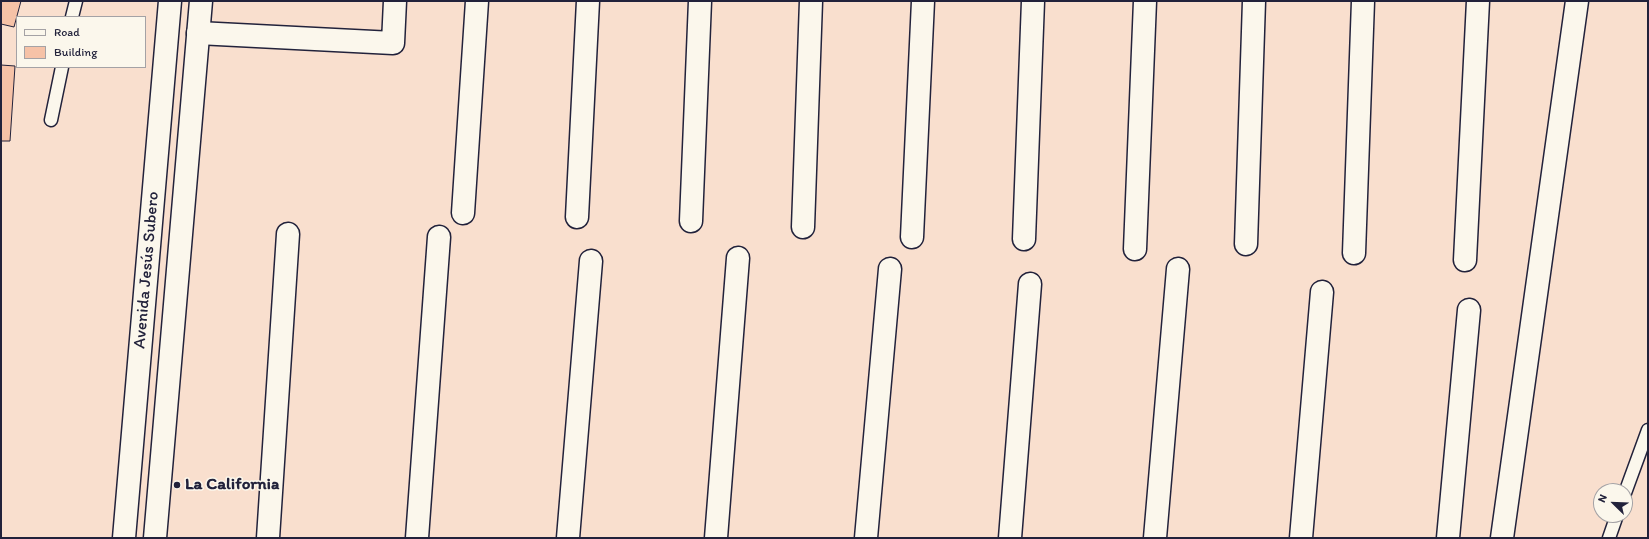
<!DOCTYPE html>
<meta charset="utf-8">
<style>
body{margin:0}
#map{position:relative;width:1649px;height:539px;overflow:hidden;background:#faecde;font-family:Itim,sans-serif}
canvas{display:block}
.frame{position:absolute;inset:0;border:2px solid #22223b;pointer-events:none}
.legend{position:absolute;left:16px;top:16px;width:130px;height:52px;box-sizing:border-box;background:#fbf7ec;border:1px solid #a4a2a5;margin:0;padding:5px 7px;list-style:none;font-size:12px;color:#22223b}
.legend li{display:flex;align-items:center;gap:8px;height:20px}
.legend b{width:20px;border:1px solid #a4a2a5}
.north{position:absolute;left:1593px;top:483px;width:40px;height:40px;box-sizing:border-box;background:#fbf7ec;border:1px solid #a4a2a5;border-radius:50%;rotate:293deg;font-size:11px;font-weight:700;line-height:16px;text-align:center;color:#22223b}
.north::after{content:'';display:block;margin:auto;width:14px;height:18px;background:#22223b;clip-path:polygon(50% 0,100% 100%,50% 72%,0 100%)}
</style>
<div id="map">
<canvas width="1649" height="539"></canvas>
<div class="frame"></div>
<ul class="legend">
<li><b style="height:5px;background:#fbf7ec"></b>Road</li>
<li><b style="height:11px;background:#f6c2a7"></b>Building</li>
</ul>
<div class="north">N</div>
</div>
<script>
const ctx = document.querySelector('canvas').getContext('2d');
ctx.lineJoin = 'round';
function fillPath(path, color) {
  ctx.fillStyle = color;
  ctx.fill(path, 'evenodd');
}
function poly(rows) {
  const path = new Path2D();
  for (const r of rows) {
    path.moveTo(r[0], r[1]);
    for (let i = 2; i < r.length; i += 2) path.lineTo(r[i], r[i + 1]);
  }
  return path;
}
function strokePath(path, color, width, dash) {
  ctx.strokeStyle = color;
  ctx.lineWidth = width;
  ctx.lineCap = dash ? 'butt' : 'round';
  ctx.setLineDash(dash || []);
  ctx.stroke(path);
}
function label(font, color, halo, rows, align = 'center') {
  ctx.font = font + ' Itim,sans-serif';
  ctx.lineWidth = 3;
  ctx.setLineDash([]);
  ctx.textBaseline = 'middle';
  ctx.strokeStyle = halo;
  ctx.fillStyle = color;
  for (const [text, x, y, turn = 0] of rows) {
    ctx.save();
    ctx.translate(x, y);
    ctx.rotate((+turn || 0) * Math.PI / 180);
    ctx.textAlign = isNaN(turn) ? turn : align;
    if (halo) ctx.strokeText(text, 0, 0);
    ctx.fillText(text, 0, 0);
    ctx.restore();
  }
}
fillPath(poly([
 [1,1,1648,1,1648,538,1,538],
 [17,17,145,17,145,67,17,67],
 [1601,491,1625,491,1625,515,1601,515]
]), '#f9dfce');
const building = poly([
 [1,1,21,1,14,27,1,24,1,1],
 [1,65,15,66,10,141,1,141,1,65]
]);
fillPath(building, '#f6c2a7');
strokePath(building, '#22223b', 1);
const service = poly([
 [72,17,76,1],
 [51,120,62,67],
 [1625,493,1648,430],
 [1609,538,1617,515]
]);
const minor = poly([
 [198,33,393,43,395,1],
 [463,213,477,1],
 [577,217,588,1],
 [691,221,700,1],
 [803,227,811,1],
 [912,237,923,1],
 [1024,239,1033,1],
 [1246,244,1254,1],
 [1135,249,1145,1],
 [1354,253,1363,1],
 [1465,260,1478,1],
 [268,538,288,234],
 [417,538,439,237],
 [568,538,591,261],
 [716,538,738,258],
 [866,538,890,269],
 [1010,538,1030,284],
 [1155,538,1178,269],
 [1301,538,1322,292],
 [1448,538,1469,310],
 [1502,538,1577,1]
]);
const secondary = poly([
 [124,538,170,1],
 [155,538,201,1]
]);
strokePath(service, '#22223b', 15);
strokePath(minor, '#22223b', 25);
strokePath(secondary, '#22223b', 25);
strokePath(service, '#fbf7ec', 12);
strokePath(minor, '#fbf7ec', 22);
strokePath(secondary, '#fbf7ec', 22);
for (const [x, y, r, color] of [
 [177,485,4,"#22223b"]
]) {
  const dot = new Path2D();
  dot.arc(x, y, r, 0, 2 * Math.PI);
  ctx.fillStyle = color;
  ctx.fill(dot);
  strokePath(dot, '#fbf7ec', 1.5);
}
label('17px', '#22223b', '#fbf7ec', [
 ["Avenida Jesús Subero",147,270,-85]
]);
label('bold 17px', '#22223b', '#fbf7ec', [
 ["La California",185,485]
], 'left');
</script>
